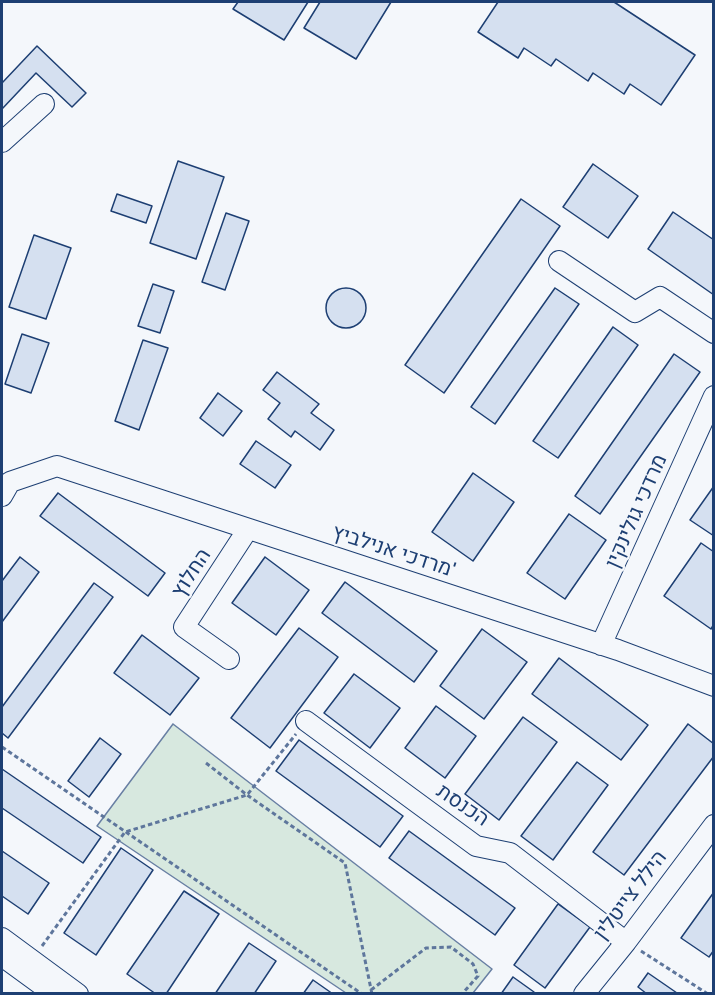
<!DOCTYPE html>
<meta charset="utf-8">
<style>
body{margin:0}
#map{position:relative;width:715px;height:995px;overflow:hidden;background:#f4f7fb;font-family:"Golos Text",sans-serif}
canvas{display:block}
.frame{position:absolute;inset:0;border:3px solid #1d3f73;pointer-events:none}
</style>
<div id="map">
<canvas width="715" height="995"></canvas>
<div class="frame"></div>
</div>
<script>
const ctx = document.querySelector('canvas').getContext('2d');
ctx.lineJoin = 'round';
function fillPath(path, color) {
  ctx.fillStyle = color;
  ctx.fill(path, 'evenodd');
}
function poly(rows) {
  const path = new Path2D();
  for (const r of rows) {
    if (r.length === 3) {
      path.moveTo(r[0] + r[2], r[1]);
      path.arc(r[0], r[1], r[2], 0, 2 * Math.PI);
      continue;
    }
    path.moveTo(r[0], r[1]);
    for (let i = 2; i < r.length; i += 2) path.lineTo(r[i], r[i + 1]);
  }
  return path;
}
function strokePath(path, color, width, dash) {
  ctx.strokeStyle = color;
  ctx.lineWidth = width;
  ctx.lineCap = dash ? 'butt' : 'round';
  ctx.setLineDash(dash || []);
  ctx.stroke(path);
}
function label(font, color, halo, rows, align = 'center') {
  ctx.font = font + ' "Golos Text",Heebo,sans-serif';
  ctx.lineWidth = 4.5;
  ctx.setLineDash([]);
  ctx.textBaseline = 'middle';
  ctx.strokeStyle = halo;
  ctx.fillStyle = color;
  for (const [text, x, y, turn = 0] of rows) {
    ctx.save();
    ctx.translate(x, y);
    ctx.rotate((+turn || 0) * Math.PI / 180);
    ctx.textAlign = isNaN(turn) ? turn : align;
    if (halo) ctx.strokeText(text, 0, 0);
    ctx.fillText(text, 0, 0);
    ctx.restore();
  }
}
const green = poly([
 [173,724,492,969,473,993,346,993,97,826,173,724]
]);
fillPath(green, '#d7e8df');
strokePath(green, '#687fa3', 1.5);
const building = poly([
 [238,2,308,2,284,40,233,9,238,2],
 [320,2,391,2,356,59,304,28,320,2],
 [498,2,614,2,695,55,661,105,630,84,624,94,593,73,588,81,556,59,551,66,524,48,518,58,478,32,498,2],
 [37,46,86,93,72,107,36,73,2,109,2,83,37,46],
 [178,161,224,177,196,259,150,243,178,161],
 [593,164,638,196,608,238,563,207,593,164],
 [117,194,152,206,146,223,111,211,117,194],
 [521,199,560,226,444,393,405,365,521,199],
 [673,212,714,240,714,295,648,249,673,212],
 [226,213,249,221,225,290,202,282,226,213],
 [34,235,71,248,46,319,9,307,34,235],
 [153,284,174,291,160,333,138,326,153,284],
 [555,288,579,304,495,424,471,407,555,288],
 [346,308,20],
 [613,327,638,345,558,458,533,441,613,327],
 [22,334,49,343,31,393,5,384,22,334],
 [143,340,168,348,139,430,115,421,143,340],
 [674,354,700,372,600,514,575,496,674,354],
 [277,372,319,404,311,413,334,430,320,450,295,431,291,437,268,419,280,403,263,390,277,372],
 [218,393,242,411,223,436,200,418,218,393],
 [256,441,291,465,275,488,240,464,256,441],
 [473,473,514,502,473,561,432,532,473,473],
 [714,486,714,536,690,520,714,486],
 [58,493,165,573,148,596,40,516,58,493],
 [569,514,606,540,565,599,527,573,569,514],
 [701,543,714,552,714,624,711,629,664,596,701,543],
 [20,557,39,572,2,622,2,581,20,557],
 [265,557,309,590,276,635,232,603,265,557],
 [345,582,437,651,414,682,322,613,345,582],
 [94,583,113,597,8,738,2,733,2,707,94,583],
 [299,628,338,657,270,748,231,718,299,628],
 [482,629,527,662,484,719,440,686,482,629],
 [142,635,199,678,170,715,114,673,142,635],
 [559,658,648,725,621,760,532,694,559,658],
 [354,674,400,708,370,748,324,713,354,674],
 [436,706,476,736,445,778,405,748,436,706],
 [523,717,557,742,499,820,465,794,523,717],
 [688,724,714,744,714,756,624,875,593,852,688,724],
 [100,738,121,754,89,797,68,781,100,738],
 [299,740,403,816,380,847,276,771,299,740],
 [577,762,608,785,553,860,521,836,577,762],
 [2,769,101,837,83,863,2,808,2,769],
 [409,831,515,908,495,935,389,858,409,831],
 [121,848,153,870,96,955,64,933,121,848],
 [2,851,49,883,28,914,2,896,2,851],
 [184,891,219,914,166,994,156,994,127,974,184,891],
 [714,892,714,950,709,957,681,938,714,892],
 [558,904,590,927,545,988,514,965,558,904],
 [249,943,276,961,254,994,215,994,249,943],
 [648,973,677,993,677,994,647,994,638,987,648,973],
 [513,977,534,992,532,994,501,994,513,977],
 [313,980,333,994,303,994,313,980]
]);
fillPath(building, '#d5e0f0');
strokePath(building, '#1d3f73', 1.5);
const minor = poly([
 [2,142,44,104],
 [559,261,635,312,660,297,714,333],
 [2,496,10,482,57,466,618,650,714,686],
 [601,645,714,396],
 [229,659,184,627,248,529],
 [306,721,476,846,510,853,626,942],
 [2,938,78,994],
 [2,956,54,994],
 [584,994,626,942,714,825]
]);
strokePath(minor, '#1d3f73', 22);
strokePath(poly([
 [2,747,362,994],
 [206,763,247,795,345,863,372,994],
 [42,946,125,832,247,795,296,734],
 [641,951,708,994],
 [371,990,426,948,451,947,473,964,478,976,462,994]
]), '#5e769c', 3, [4.5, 3]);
strokePath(minor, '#f4f7fb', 20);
label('21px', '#1d3f73', '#f4f7fb', [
 ["מרדכי גולינקין",636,511,-66],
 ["מרדכי אנילביץ'",394,551,18],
 ["החלוץ",191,573,-57],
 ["הכנסת",463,805,34],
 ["הילל צייטלין",630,895,-53]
]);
</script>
